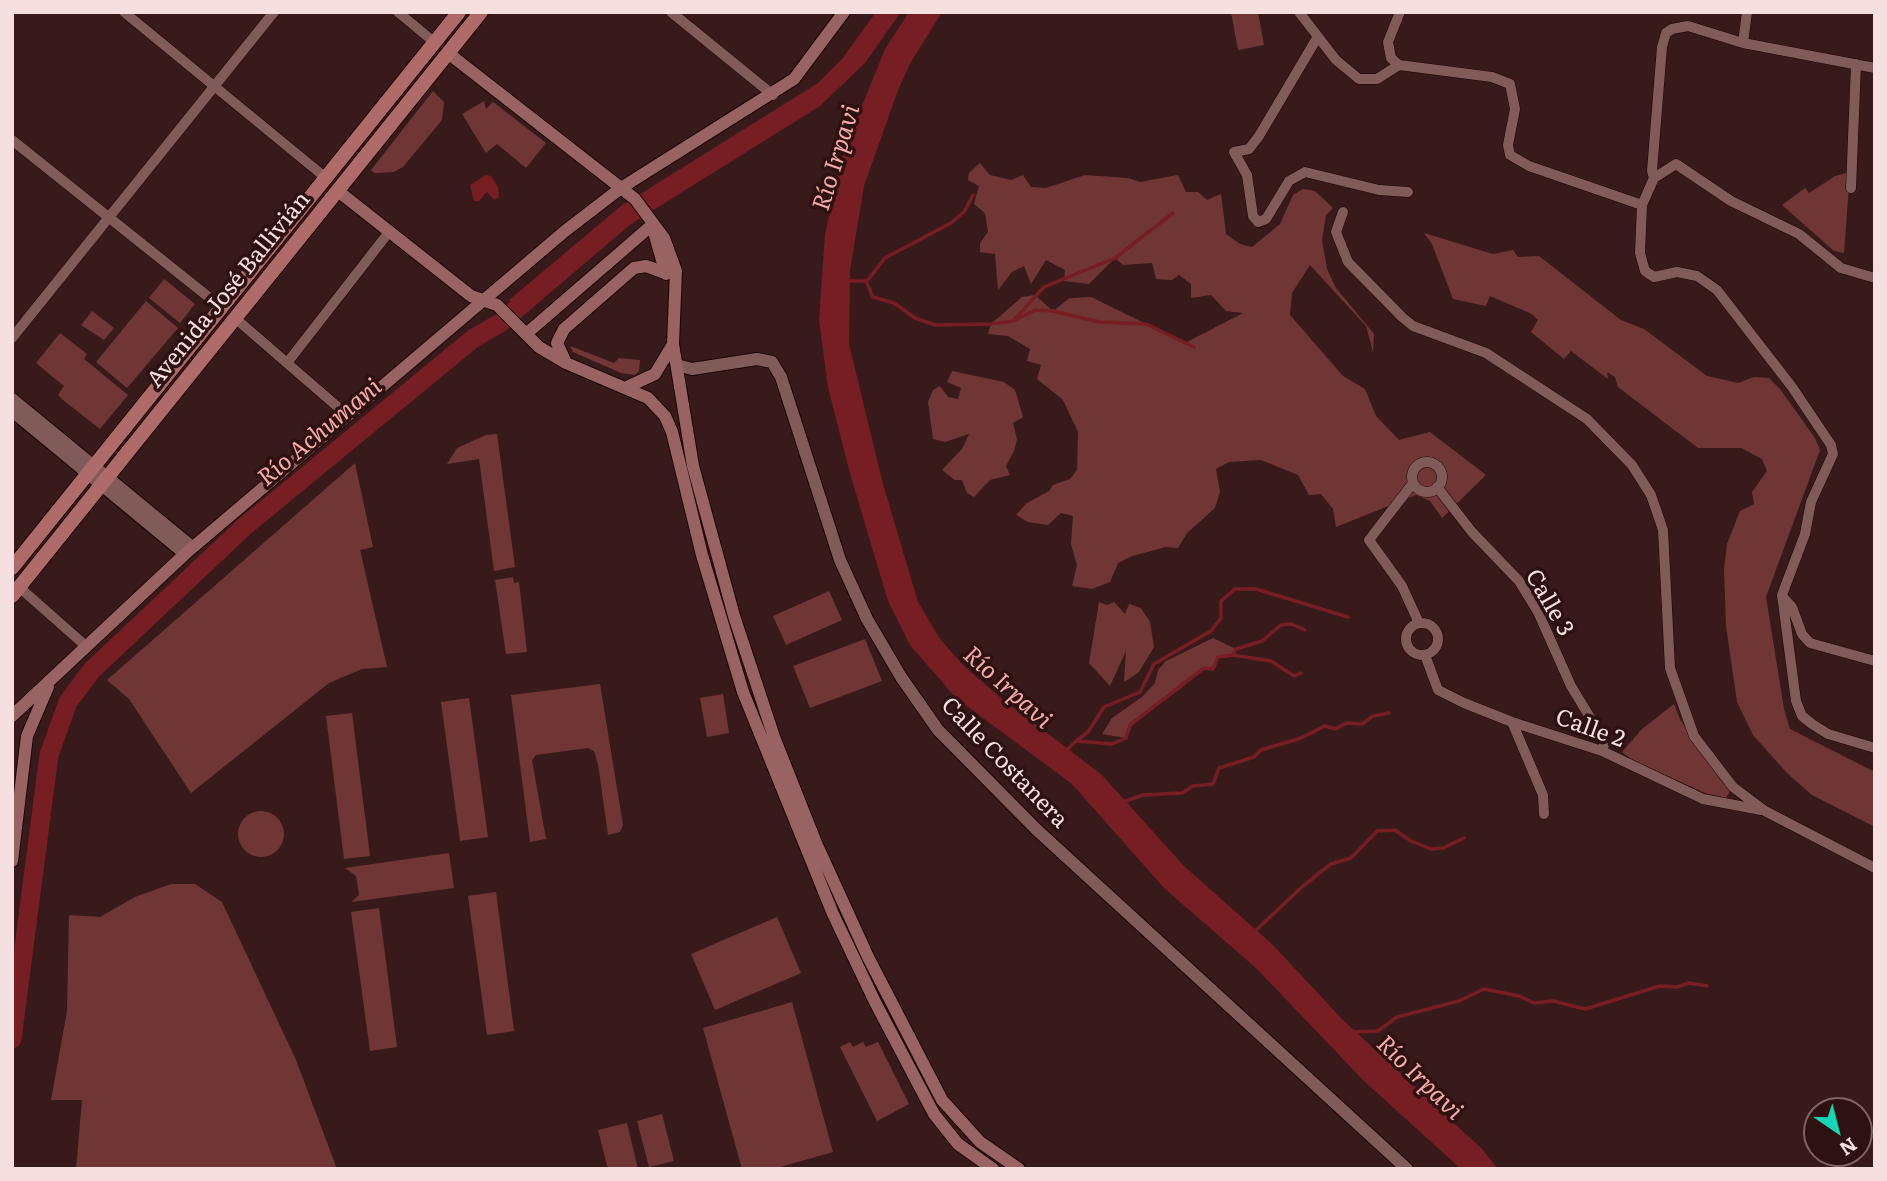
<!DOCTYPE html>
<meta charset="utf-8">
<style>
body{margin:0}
#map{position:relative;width:1887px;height:1181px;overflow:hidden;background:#391a1a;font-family:Literata,serif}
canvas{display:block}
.frame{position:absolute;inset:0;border:14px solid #f6e0df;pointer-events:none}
.north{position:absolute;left:1803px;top:1097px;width:70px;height:70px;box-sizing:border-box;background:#2e1111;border:2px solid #7e6463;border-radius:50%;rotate:145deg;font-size:19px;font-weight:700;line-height:28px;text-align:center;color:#f6e0df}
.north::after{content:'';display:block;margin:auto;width:24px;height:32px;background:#17d5b2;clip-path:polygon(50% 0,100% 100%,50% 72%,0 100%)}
</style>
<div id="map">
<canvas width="1887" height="1181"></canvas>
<div class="frame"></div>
<div class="north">N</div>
</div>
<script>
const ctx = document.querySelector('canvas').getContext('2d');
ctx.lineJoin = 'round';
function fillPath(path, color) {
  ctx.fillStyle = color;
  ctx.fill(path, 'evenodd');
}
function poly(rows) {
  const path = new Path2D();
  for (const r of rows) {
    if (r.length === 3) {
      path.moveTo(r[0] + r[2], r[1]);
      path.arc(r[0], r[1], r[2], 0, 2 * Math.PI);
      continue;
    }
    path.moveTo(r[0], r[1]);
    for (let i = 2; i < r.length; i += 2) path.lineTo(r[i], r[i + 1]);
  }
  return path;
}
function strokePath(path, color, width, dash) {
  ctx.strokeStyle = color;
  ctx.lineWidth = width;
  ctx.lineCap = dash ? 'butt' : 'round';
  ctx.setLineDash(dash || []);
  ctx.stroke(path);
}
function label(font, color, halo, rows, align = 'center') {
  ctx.font = font + ' Literata,serif';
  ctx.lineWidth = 7;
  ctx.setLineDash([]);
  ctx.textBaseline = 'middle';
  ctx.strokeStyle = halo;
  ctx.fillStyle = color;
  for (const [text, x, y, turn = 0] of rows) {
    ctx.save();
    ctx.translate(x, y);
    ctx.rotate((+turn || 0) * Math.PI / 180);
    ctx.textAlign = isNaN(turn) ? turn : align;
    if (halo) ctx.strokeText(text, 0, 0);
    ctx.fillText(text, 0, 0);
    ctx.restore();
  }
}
fillPath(poly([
 [1231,12,1258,12,1264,45,1238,50],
 [433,91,444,102,442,120,403,167,394,172,374,173,371,170],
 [484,101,486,109,493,102,546,143,526,168,497,144,486,153,462,114],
 [980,163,990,175,1011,180,1023,175,1031,187,1046,188,1085,175,1128,178,1140,182,1178,175,1186,192,1198,192,1207,200,1221,194,1226,234,1240,244,1252,247,1280,224,1293,195,1303,189,1315,191,1333,208,1326,215,1322,240,1327,269,1336,288,1374,334,1373,352,1366,326,1310,265,1292,293,1290,315,1343,376,1365,389,1376,416,1399,440,1430,432,1486,475,1442,518,1430,501,1416,495,1336,527,1333,509,1321,494,1309,495,1298,475,1261,460,1229,462,1216,469,1220,492,1215,508,1187,533,1178,548,1166,547,1132,556,1118,563,1110,582,1092,589,1072,586,1077,565,1071,544,1073,516,1061,513,1048,525,1028,522,1016,515,1027,503,1049,491,1053,485,1070,479,1077,470,1078,432,1063,400,1037,379,1041,365,1027,361,1030,349,1008,336,988,334,991,324,1022,297,1035,295,1053,311,1070,298,1091,297,1185,343,1243,313,1226,311,1211,295,1191,298,1191,284,1179,275,1172,280,1156,279,1152,263,1123,265,1115,258,1089,284,1064,281,1065,270,1046,260,1031,284,1024,266,1012,272,998,290,995,254,980,252,980,243,988,232,985,213,974,204,979,186,968,180,969,173],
 [1850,172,1844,253,1834,251,1782,205,1805,188,1809,193,1835,176],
 [1424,233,1493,254,1513,250,1518,257,1539,256,1621,320,1644,329,1707,376,1738,383,1754,377,1769,378,1780,389,1815,438,1820,450,1766,597,1784,709,1790,729,1875,772,1875,827,1812,795,1787,773,1753,735,1737,702,1726,626,1724,569,1727,544,1740,511,1754,504,1752,492,1767,471,1762,459,1741,448,1698,448,1618,387,1615,377,1607,372,1608,379,1571,351,1564,359,1531,332,1538,320,1532,314,1490,296,1486,306,1453,299,1432,244],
 [164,279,195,304,180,323,149,298],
 [146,301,178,328,127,388,96,362],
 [92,311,114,328,104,340,81,325],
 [60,333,87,354,84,359,128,395,100,429,63,400,58,395,64,386,36,363],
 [570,346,614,363,619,358,640,360,639,371,635,375,621,373,573,352],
 [952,371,1004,382,1015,390,1023,417,1013,423,1017,439,1014,451,1006,466,1010,475,990,480,974,497,967,493,962,480,955,480,942,470,962,449,969,434,945,442,933,439,928,402,933,390,940,386,948,397,958,399,961,388,947,382],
 [497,434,515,567,494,571,479,459,447,464,457,448,486,435],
 [355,463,373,547,360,550,387,667,362,669,329,683,191,793,129,699,107,680],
 [513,577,514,583,519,582,527,652,506,654,495,580],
 [829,591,842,620,786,645,773,616],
 [1099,602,1107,605,1114,602,1125,614,1129,604,1141,608,1150,622,1154,647,1139,672,1124,682,1126,651,1110,686,1089,663],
 [1213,638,1236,649,1233,655,1218,657,1213,669,1204,668,1179,690,1165,696,1130,725,1126,738,1102,734,1112,718,1142,697,1155,683,1158,670,1166,661],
 [865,639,882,681,810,708,793,666],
 [600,684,623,825,620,832,608,835,598,764,594,751,588,748,536,755,532,760,546,839,530,842,511,695],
 [723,694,729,733,707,737,700,698],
 [469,698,488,837,460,841,441,702],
 [1674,704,1680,719,1708,763,1730,791,1726,798,1705,793,1634,761,1622,752,1642,729],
 [352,713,370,856,344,859,326,716],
 [261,834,23],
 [449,853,454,888,351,902,359,895,356,876,345,868],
 [171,884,195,884,222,902,296,1060,337,1169,76,1169,82,1100,51,1100,67,1011,69,915,100,917,135,897],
 [496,892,514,1031,487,1035,468,896],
 [379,908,397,1047,370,1051,351,912],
 [777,917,801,973,715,1010,691,954],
 [792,1002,833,1152,773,1169,742,1169,703,1028],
 [850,1042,853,1047,863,1042,866,1047,878,1042,909,1104,877,1121,840,1047],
 [662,1114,674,1161,649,1167,637,1121],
 [627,1123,638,1169,608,1169,598,1130]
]), '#703636');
fillPath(poly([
 [876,12,901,12,865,63,820,106,631,224,524,315,509,300,621,206,818,83,842,59],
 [909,12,942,12,911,62,898,90,864,186,850,270,849,344,883,484,918,602,940,639,963,665,996,694,1102,775,1184,866,1273,945,1343,1020,1482,1149,1498,1169,1461,1169,1363,1080,1257,969,1164,888,1072,784,956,698,910,645,888,601,849,470,828,387,819,320,825,234,844,151,885,49],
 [486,175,491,176,498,187,499,197,494,200,487,192,479,201,474,201,470,185]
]), '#761e24');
strokePath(poly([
 [846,281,866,281,873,297,894,303,915,318,935,325,991,324,1013,321,1035,310,1053,311,1100,322,1146,324,1194,347],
 [867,281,885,258,951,223,964,212,973,195],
 [1015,319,1044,287,1115,258,1173,213],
 [1233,655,1271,661,1294,676,1301,673],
 [1076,741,1088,732,1104,707,1140,692,1154,664,1211,631,1221,618,1221,601,1235,589,1256,589,1348,617],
 [1066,751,1076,741,1112,744,1126,738,1130,725,1204,668,1213,669,1218,657,1233,655,1236,649,1262,641,1281,625,1291,624,1305,630],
 [1123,802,1143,795,1182,793,1193,786,1213,784,1219,768,1254,757,1261,750,1301,738,1325,726,1336,729,1346,723,1362,724,1373,716,1389,713],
 [1253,933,1303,886,1331,864,1351,858,1377,831,1395,830,1411,841,1431,849,1443,848,1464,838],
 [1352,1032,1378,1031,1397,1017,1459,1001,1484,989,1519,996,1534,1003,1553,1001,1585,1009,1660,986,1677,987,1689,983,1707,986]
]), '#761e24', 3.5);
strokePath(poly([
 [12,1039,49,755,68,702,92,670,244,527,474,338,500,323,537,291]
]), '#761e24', 19);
const minor = poly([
 [124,12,326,178],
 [398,12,434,42],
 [671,12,773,95],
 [1299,12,1336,60,1359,79,1377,79,1399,65],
 [1317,38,1259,136,1249,149,1234,152,1247,175,1253,216,1258,222,1266,219,1289,181,1305,172,1379,190,1408,192],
 [1743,43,1747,12],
 [1399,65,1492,77,1510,84,1515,109,1508,145,1510,155,1529,166,1642,205],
 [1399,65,1391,58,1388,42,1400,12],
 [12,140,221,307],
 [1654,178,1652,171,1662,47,1666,33,1672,29,1688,26,1743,43,1875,68],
 [1851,188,1856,64],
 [1343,212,1336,232,1348,262,1402,317,1413,326,1486,353,1587,419,1632,465,1651,495,1663,530,1670,668,1694,736,1733,787,1765,811,1875,868],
 [1875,278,1841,268,1799,234,1731,201,1676,164,1654,178,1642,205,1640,253,1645,271,1654,277,1677,272,1697,276,1717,290,1792,387,1831,445,1833,454,1811,502,1805,534,1782,595,1796,701,1802,716,1812,724,1828,734,1875,748],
 [235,318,347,415],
 [12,338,274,12],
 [287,363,389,232],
 [1427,477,15],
 [1413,483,1369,540,1402,586,1419,623],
 [1437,487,1472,532,1519,581,1538,612,1571,686,1605,742,1602,751],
 [19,587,87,647],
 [1782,596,1792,607,1802,634,1810,643,1875,661],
 [1422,639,16],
 [1425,655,1438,690,1464,703,1512,722,1602,751,1703,799,1761,810],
 [1512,722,1543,795,1544,814]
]);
const tertiary = poly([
 [677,365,692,369,757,359,772,362,781,377,840,560,867,619,901,677,938,730,1037,830,1407,1169],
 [12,399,192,547],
 [12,411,185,554]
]);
const secondary = poly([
 [448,53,621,188,635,199,664,238,676,271,673,344,693,466,734,616,774,737,816,843,868,957,942,1100,980,1142,1019,1169],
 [338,191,471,296,497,305,539,347,566,363,648,398,665,416,672,432,702,555,743,692,833,914,875,1002,934,1114,958,1144,993,1169],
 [652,225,666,274],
 [526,334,652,225],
 [566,363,557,343,564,329,634,268,646,266,665,273],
 [627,387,655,374,673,344],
 [12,716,185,554,565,231,621,188,794,79,844,12],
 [12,861,27,736,48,687]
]);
const primary = poly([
 [12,568,459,12],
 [12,596,481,12]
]);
strokePath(minor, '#1e0405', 11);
strokePath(tertiary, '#1e0405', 14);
strokePath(secondary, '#1e0405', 14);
strokePath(primary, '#1e0405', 16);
strokePath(minor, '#805b5a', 10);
strokePath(tertiary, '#805b5a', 12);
strokePath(secondary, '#986362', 12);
strokePath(primary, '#af6b6a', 14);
label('23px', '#f6e0df', '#2e1111', [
 ["Avenida José Ballivián",229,290,-51],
 ["Calle 3",1549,603,60],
 ["Calle 2",1590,729,20],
 ["Calle Costanera",1004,763,46]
]);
label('italic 24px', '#f8aba9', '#2e1111', [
 ["Río Irpavi",837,158,-73],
 ["Río Achumani",320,433,-40],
 ["Río Irpavi",1007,688,42],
 ["Río Irpavi",1419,1078,44]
]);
</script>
